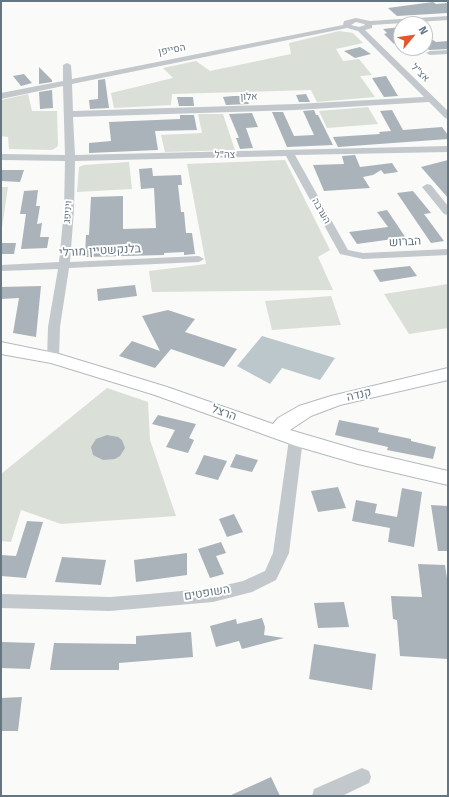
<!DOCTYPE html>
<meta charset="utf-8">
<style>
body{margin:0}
#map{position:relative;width:449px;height:797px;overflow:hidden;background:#fafaf8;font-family:"Fira Sans",sans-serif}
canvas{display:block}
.frame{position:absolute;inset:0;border:2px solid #657683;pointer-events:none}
.north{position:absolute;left:393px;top:16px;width:40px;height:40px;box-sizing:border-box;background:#fff;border:1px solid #c1c8cd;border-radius:50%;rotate:61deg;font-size:11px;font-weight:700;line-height:16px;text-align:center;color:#657683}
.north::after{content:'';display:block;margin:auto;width:14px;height:18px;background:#e4572e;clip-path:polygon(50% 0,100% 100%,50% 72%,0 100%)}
</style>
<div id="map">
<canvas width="449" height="797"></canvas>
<div class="frame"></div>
<div class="north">N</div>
</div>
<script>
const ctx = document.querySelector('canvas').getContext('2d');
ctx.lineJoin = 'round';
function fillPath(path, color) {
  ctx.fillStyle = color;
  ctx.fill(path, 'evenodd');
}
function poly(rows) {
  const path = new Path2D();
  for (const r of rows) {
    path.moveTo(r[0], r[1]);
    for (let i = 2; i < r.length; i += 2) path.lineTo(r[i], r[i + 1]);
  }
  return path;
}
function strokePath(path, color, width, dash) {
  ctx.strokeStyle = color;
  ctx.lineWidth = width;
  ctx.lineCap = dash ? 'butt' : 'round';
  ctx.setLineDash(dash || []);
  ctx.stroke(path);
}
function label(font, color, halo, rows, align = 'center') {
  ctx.font = font + ' "Fira Sans",Heebo,sans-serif';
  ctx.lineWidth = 4;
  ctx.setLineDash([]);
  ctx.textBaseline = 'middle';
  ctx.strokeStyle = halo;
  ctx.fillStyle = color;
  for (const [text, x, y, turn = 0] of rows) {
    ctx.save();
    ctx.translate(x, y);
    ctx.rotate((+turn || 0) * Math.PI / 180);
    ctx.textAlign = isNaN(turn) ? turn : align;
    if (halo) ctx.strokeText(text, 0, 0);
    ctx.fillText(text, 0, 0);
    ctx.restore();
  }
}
fillPath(poly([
 [339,31,353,33,363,43,336,49,343,61,359,59,372,75,360,76,375,97,317,102,311,90,172,94,171,105,114,108,111,93,173,78,163,68,196,61,210,71,291,54,289,43],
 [28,94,32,111,57,111,58,145,57,147,52,150,9,149,8,137,1,136,1,100],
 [368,107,378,124,327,128,319,111],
 [198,114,223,114,235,150,165,152,161,135,202,133],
 [285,160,330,250,318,257,333,290,152,292,149,271,206,264,187,164],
 [129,162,132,189,77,192,79,167,84,165],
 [1,187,8,187,1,234],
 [448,284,448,328,409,334,384,294],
 [331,296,341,325,272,330,265,301],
 [107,388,148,402,150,440,176,516,61,524,21,510,11,542,1,541,1,474]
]), '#dadfd7');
fillPath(poly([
 [262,336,335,358,320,380,282,368,270,384,237,366]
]), '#bbc7cb');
fillPath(poly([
 [433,2,436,4,448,3,448,13,397,16,388,8],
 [401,27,401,46,398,43,394,44,384,34,387,33,383,29],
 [433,40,436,42,448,41,448,49,429,50,425,46,425,41],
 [360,47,371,54,355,58,344,51],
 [39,67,52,80,52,82,39,84],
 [24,74,32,83,21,86,13,76],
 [386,76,398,96,384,97,372,78],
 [105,79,109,108,90,109,89,100,98,99,98,80],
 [52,90,53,108,40,109,39,92],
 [306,94,310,102,299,102,296,95],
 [233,96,245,96,249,104,226,105,223,97],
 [177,97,193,97,194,106,179,106],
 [314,110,316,115,318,115,333,145,287,147,272,112,283,112,294,136,314,135,303,111],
 [392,110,403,130,442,127,448,135,448,139,338,147,333,137,380,134,379,132,391,131,380,111],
 [252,113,258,127,246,128,253,148,240,149,236,138,239,138,229,114],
 [180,115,194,115,197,130,155,131,158,150,89,153,89,143,111,141,109,122,180,119],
 [355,155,360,167,392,163,398,172,384,174,381,170,373,175,363,177,370,188,324,191,313,165,344,164,342,156],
 [448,160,448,198,421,167],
 [152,168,153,176,181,175,182,185,178,185,181,212,184,212,186,233,192,233,195,254,184,255,184,252,164,253,164,255,85,257,86,235,89,235,91,197,123,196,123,229,156,228,154,188,141,189,139,169],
 [1,170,24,170,20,182,1,181],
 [38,190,36,206,40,206,37,224,42,223,40,237,49,237,47,248,21,249,26,214,20,214,24,191],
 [413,191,431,213,424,214,444,241,431,243,397,193],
 [387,210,408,241,395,243,393,239,357,244,349,232,388,227,377,212],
 [1,243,16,243,14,254,1,254],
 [410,266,417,276,380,282,373,270],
 [135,285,137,296,98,301,97,289],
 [41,286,36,337,13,333,19,298,1,299,1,287],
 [168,310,195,319,185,332,237,349,224,367,171,349,155,368,119,356,132,341,160,351,142,316],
 [158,415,196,424,189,438,194,440,188,453,166,447,175,430,152,424],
 [339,420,379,428,378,432,411,439,411,441,436,447,433,459,387,450,388,447,335,435],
 [107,435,118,437,122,440,125,448,120,456,115,459,103,460,93,455,91,447,96,439],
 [236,454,258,460,252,472,230,467],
 [204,455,227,461,218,480,195,474],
 [338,487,346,508,318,512,311,491],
 [402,488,422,492,414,547,388,542,390,528,352,521,356,500,377,504,375,513,397,517],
 [431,505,448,506,448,551,438,551],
 [234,514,243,532,227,537,219,519],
 [27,521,43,522,26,578,1,576,1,555,16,556],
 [221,542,226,553,216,556,224,574,210,578,198,549],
 [187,553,187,575,136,582,134,560],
 [62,557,106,560,101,585,55,582],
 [418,564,445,565,448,585,448,659,400,656,397,620,393,619,391,596,422,597],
 [344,602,349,627,318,628,314,603],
 [262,618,265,627,264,635,284,638,242,649,239,641,216,647,210,626,236,619,237,624],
 [191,632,193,657,119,663,119,670,50,670,54,643,136,644,136,636],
 [1,642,35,643,30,669,1,668],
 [314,644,376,654,372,690,309,679],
 [22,697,18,731,1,731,1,698],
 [271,777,280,796,229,796]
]), '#aab3b9');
const secondary = poly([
 [1,342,59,354,167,387,273,424,278,418,299,406,331,396,448,368,448,380,340,405,311,416,290,430,358,450,448,471,448,485,358,464,296,446,155,395,51,363,1,354,1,342]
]);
strokePath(secondary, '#b3babf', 2);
fillPath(poly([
 [448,16,448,20,372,25,372,28,365,30,448,111,448,119,445,118,429,102,296,110,73,117,75,155,448,146,448,152,295,155,348,250,363,253,448,249,448,255,363,259,340,254,286,156,75,161,74,210,70,262,199,256,204,259,199,262,69,268,60,327,59,358,57,361,53,362,49,361,47,358,48,327,58,269,1,271,1,265,59,262,64,210,65,161,1,160,1,154,65,155,63,86,1,99,1,93,63,81,63,65,67,63,71,65,72,79,343,25,344,21,356,18,370,21,448,16],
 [356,22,364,24,365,25,359,27,351,25,356,22],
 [347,28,358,31,424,97,296,104,73,111,72,84,347,28],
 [448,50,448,54,430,55,426,53,430,51,448,50],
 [427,184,431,185,448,206,448,215,444,214,422,187,427,184],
 [296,434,301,436,303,439,289,553,276,580,252,592,213,602,110,611,1,608,1,594,110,597,149,594,213,588,243,581,265,571,273,553,289,439,291,436,296,434],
 [362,768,369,771,371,777,369,783,342,796,312,796,314,789,362,768]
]), '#c3c8cc');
fillPath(secondary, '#fff');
label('10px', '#657683', '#fff', [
 ["הסייפן",172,50,-11],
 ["אצ\"ל",420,73,45],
 ["אלון",249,97,-2],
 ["צה\"ל",225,155,-1],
 ["הערבה",321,211,61],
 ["ויניפג",68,212,-86]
]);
label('12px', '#657683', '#fff', [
 ["הברוש",405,242,-3],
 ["בלנקשטיין מורלי",100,251,-3],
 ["קנדה",359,395,-13],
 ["הרצל",224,413,20],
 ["השופטים",207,593,-9]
]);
</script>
